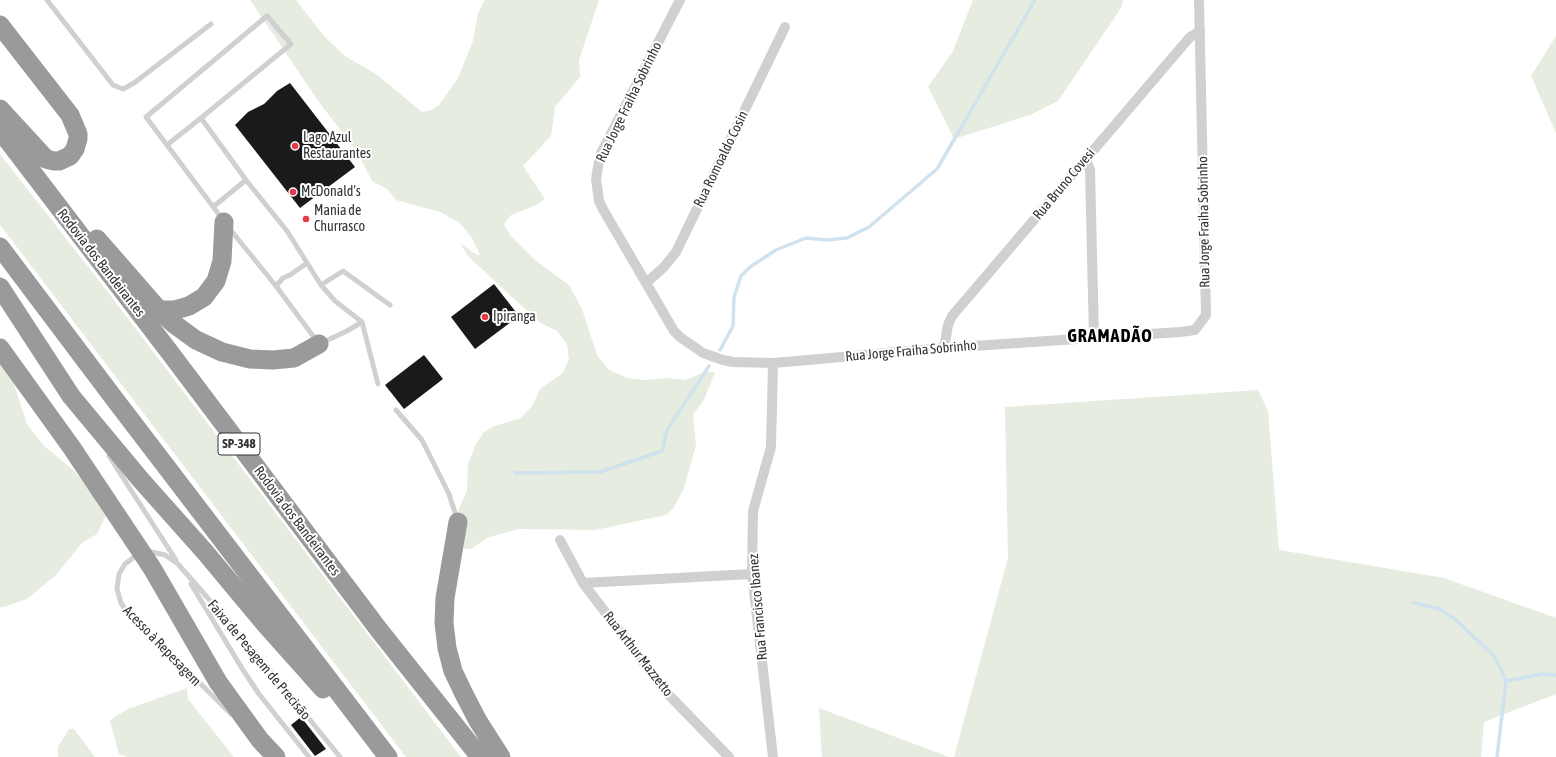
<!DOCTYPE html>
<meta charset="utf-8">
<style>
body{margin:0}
canvas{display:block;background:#fff}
</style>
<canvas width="1556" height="757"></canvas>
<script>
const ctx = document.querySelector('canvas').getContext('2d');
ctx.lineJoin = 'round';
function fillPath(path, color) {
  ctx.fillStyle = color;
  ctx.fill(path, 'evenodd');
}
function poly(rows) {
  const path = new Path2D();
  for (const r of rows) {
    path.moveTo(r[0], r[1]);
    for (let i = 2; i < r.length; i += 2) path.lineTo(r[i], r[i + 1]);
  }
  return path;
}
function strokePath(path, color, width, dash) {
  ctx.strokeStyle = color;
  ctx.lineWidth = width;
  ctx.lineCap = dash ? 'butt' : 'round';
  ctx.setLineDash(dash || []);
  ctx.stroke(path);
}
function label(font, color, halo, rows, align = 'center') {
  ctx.font = font + ' "Asap Condensed",sans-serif';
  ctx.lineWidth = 4;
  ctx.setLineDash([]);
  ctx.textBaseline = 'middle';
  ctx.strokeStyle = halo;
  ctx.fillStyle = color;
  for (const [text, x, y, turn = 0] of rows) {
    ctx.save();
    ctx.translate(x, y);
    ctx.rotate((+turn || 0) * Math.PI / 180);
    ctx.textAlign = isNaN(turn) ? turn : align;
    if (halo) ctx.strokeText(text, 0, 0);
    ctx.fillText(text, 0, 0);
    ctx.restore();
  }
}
fillPath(poly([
 [250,0,296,0,324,36,345,56,376,74,422,112,432,110,439,105,458,78,473,41,478,13,485,0,599,0,579,60,580,77,555,107,551,136,523,166,545,199,536,205,511,215,504,224,510,235,536,261,569,285,582,309,597,355,609,370,627,378,644,380,665,378,685,380,705,372,715,372,704,400,693,414,696,445,684,488,673,509,666,515,595,530,518,529,487,538,471,549,465,549,462,543,458,511,467,491,468,464,476,444,483,433,492,427,521,418,532,406,540,389,563,373,569,359,567,344,557,331,539,322,468,256,460,243,477,255,480,255,472,238,460,223,440,212,396,200,387,189,372,181,356,150,321,105],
 [973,0,1123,0,1121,8,1058,101,1030,115,954,139,928,87,953,51],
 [1556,36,1556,133,1531,76],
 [0,154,107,291,461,757,406,757,273,583,0,225],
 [0,354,5,357,27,424,43,445,72,469,96,496,107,513,97,534,82,543,56,575,27,599,7,606,0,607],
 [1258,390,1268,411,1279,550,1444,578,1556,618,1556,694,1484,722,1481,757,954,757,1008,558,1005,407],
 [187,688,188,699,234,757,127,757,119,754,110,721,113,718,128,709],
 [819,708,949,757,822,757],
 [69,729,74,729,95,757,58,757,58,747]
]), '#e6ecdf');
strokePath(poly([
 [720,350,733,326,734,297,741,276,750,267,776,250,806,238,827,240,847,238,869,227,937,169,1035,0],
 [515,473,600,472,662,451,667,430,709,366],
 [1414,603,1440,609,1455,619,1493,655,1500,667,1506,681],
 [1497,757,1506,681,1542,674,1556,675]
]), '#cfe2ee', 3.5);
fillPath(poly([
 [290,83,355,167,300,208,235,125,248,112,264,104,277,91],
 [494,284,519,316,475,349,451,317],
 [424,355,443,379,404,409,385,385],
 [301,717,326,749,315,756,291,725]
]), '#1a1a1a');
strokePath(poly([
 [47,0,113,85,123,89,134,83,211,24],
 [167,145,201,118],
 [213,207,246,180],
 [223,220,146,117,267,16,291,44,201,118,246,180,287,231,321,285,343,271,390,305],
 [229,228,276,286,283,278,290,275,307,263],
 [321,285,335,301,362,322,378,384],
 [276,286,319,344,347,331,362,322],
 [396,410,422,440,449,494,457,519],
 [109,456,176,560],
 [147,553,152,552,165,555,178,564,256,653,340,757],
 [139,555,134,557,125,564,119,574,117,589,121,603,125,609,231,714],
 [191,584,243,670,259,694,309,757]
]), '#d0d0d0', 5);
strokePath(poly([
 [680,0,600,155,596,179,599,201,604,211,674,331,680,337,703,353,723,360,733,362,773,363,944,348,1180,332,1195,330,1206,315,1199,0],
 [1086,159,1090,170,1094,338],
 [646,283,664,267,676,252,785,27],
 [944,348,948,325,952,316,1190,37,1200,31],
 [773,363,771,447,753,511,752,574,773,757],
 [560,540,583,583,666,692,729,757],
 [583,583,752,574]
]), '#d0d0d0', 10);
strokePath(poly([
 [0,25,70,115,78,134,78,139,75,149,70,156,59,161,54,161,46,159,0,109],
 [0,130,171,354,379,630,480,757],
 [97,239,159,310,174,324,196,340,222,352,250,359,273,360,294,358,319,344],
 [0,247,113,397,388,757],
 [0,287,71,396,140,479,205,552,265,624,323,689],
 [159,310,175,310,189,306,204,297,216,281,222,261,224,222],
 [0,348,72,448,152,568,218,682,260,740,276,757],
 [458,522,445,598,444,623,447,648,453,671,464,694,478,721,501,757]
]), '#9a9a9a', 19);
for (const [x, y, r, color] of [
 [295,146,4,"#e63946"],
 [293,192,4,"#e63946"],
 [306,219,4,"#e63946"],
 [485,317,4,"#e63946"]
]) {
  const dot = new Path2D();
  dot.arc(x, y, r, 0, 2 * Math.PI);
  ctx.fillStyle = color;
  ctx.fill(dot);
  strokePath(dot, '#fff', 1.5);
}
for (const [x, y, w] of [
 [239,444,42]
]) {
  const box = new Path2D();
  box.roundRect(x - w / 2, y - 11, w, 22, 3);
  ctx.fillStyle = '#fff';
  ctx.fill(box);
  strokePath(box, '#333', 1);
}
label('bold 13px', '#333', null, [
 ["SP-348",239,444]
]);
label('14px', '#333', '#fff', [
 ["Rua Jorge Fraiha Sobrinho",629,102,-64],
 ["Rua Romoaldo Cosin",721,159,-64],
 ["Rua Bruno Covesi",1064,184,-50],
 ["Rua Jorge Fraiha Sobrinho",1204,222,-91],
 ["Rodovia dos Bandeirantes",101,263,52],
 ["Rua Jorge Fraiha Sobrinho",911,351,-5],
 ["Rodovia dos Bandeirantes",297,521,53],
 ["Rua Francisco Ibanez",758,607,-95],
 ["Acesso à Repesagem",162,646,46],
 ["Rua Arthur Mazzetto",638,654,52],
 ["Faixa de Pesagem de Precisão",259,660,50]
]);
label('14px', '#333', '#fff', [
 ["Lago Azul",303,138],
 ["Restaurantes",303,154],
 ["McDonald's",301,192],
 ["Mania de",314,211],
 ["Churrasco",314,227],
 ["Ipiranga",493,317]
], 'left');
ctx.letterSpacing = '1px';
label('bold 18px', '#000', '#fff', [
 ["GRAMADÃO",1110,336]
]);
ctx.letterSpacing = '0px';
</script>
